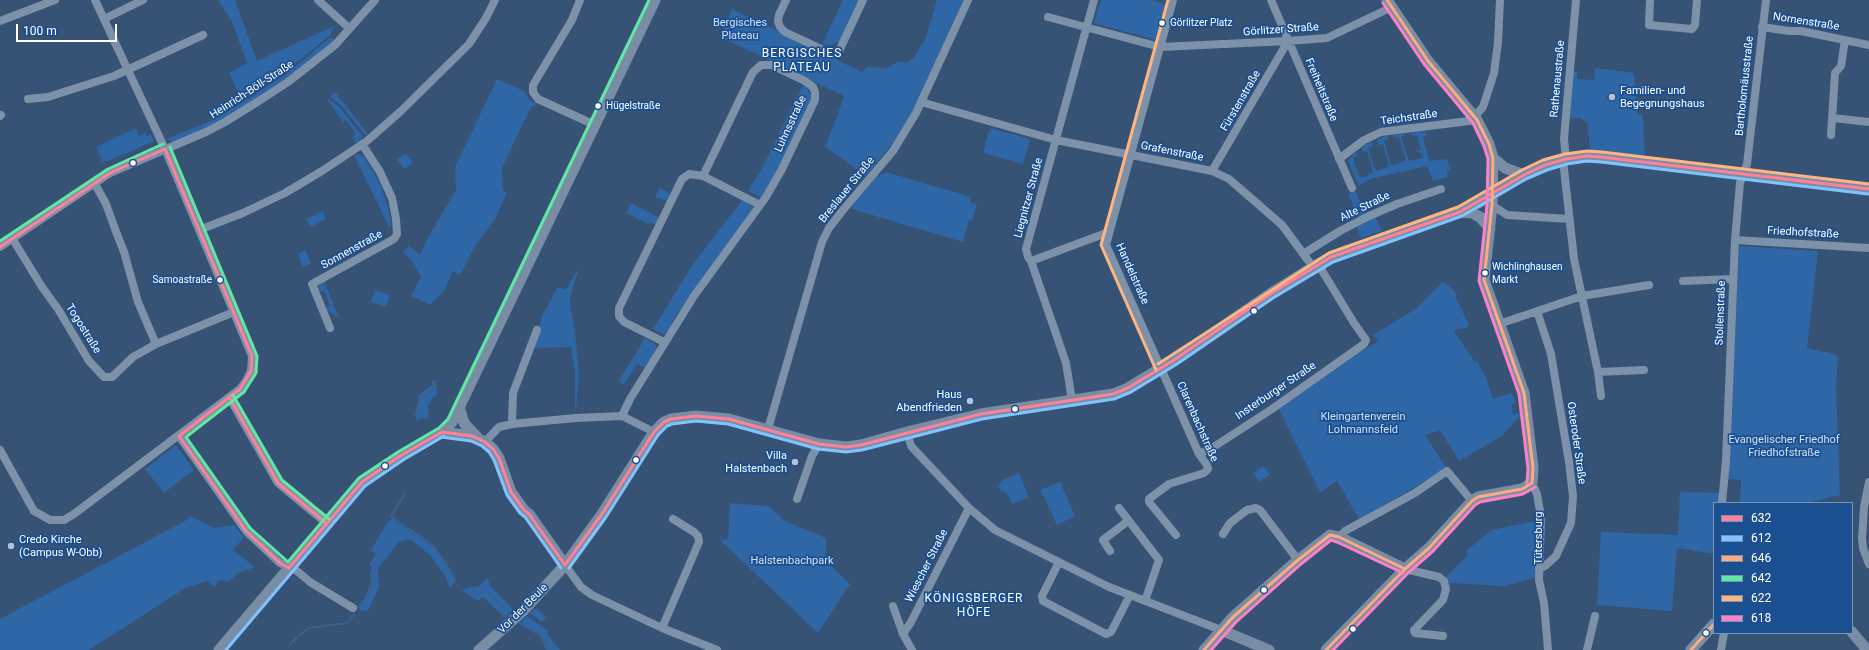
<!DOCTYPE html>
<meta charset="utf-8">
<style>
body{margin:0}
#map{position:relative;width:1869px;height:650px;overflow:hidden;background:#365274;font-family:Roboto,sans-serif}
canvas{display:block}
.legend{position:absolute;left:1713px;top:502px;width:140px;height:132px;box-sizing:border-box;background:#1b4f8f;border:1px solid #7695bc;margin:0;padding:5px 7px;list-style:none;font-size:12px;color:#fff}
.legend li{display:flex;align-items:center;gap:8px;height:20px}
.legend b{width:20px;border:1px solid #7695bc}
.scale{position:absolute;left:16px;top:24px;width:101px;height:18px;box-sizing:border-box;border:2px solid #fff;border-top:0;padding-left:5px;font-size:12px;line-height:14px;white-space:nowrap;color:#fff;-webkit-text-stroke:3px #1b4f8f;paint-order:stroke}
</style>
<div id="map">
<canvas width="1869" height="650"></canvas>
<ul class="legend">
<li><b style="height:5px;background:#ff8098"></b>632</li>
<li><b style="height:5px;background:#80c4ff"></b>612</li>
<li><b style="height:5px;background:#ffa980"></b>646</li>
<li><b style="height:5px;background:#60e9a3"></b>642</li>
<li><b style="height:5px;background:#ffb580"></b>622</li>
<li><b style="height:5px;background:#ff80c5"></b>618</li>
</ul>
<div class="scale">100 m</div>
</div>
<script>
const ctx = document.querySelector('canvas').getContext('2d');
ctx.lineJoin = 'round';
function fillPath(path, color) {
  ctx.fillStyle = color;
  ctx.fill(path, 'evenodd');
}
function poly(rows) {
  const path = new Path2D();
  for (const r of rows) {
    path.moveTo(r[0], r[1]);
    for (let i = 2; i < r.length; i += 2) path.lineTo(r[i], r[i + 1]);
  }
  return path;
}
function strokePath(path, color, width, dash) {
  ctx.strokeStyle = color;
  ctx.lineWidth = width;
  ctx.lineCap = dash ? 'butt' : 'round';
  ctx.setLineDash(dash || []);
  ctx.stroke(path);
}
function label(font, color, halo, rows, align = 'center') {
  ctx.font = font + ' Roboto,sans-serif';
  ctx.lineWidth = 3.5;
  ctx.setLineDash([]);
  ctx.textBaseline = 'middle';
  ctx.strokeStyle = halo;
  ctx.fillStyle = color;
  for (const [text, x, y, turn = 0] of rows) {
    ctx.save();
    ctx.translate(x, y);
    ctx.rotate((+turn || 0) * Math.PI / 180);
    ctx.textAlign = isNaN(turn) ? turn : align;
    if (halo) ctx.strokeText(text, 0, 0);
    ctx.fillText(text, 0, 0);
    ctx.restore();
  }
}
fillPath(poly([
 [218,0,235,0,257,61,336,25,329,36,305,56,242,100,229,73,247,63,232,22],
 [843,0,861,0,840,41,831,45,822,44],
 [937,0,963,0,914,109,896,139,866,176,825,147,844,97,842,95,720,37,732,9,862,72,867,67,887,68,897,62,907,63,914,57,926,37],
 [1101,0,1151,0,1165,4,1156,40,1094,23],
 [331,37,335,41,272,89,213,125,173,142,166,139,213,120,251,97,286,74],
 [1595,68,1634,73,1637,113,1642,115,1643,118,1645,156,1590,150,1587,122,1580,118,1568,119,1572,72,1577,72,1577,79,1594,80],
 [497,79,524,91,529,100,537,104,531,107,502,168,503,190,507,193,494,221,475,246,460,275,453,271,444,291,430,305,411,296,421,277,412,261,403,252,409,245,420,255,429,236,456,190,455,167],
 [803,85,807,88,810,95,811,93,812,98,779,167,762,196,760,197,748,191,761,170],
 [335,92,368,134,365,135,342,106,330,97],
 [329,99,340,108,363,137,358,140,359,141,356,143,352,137,356,134,346,120,343,122,328,101],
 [136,128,139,136,145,133,147,136,151,134,154,141,106,162,105,161,103,162,96,147],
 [990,128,1030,139,1023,164,983,153],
 [1425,131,1427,136,1423,137,1429,161,1447,159,1450,170,1447,171,1448,177,1433,181,1427,166,1370,179,1359,186,1348,161,1350,158,1356,152,1358,156,1353,157,1359,177,1364,177,1373,172,1367,151,1363,152,1361,148,1371,141,1373,146,1368,148,1375,170,1380,170,1389,166,1383,144,1378,145,1377,139,1387,136,1389,139,1384,141,1391,165,1396,165,1406,160,1399,137,1394,138,1394,135,1405,134,1406,135,1401,137,1409,161,1423,158,1421,153,1416,151,1421,150,1417,135,1412,136,1411,133],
 [406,153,413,163,404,169,397,159],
 [359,154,365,158,381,186,389,211,391,221,391,226,389,227,354,155],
 [886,172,971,197,970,202,977,204,972,221,969,220,963,242,852,209,852,206,875,178],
 [659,188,671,194,668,201,655,197],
 [1355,191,1367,214,1359,218,1348,194],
 [742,200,748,203,751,207,752,206,753,208,675,317,667,332,663,334,653,329,691,267],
 [631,203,660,218,657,225,650,222,648,224,626,213],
 [323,211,326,219,310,227,306,219],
 [1375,216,1382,231,1361,238,1356,226],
 [1739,246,1818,251,1807,348,1838,355,1836,386,1840,495,1807,503,1740,503,1741,480,1728,479],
 [305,250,311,263,303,267,298,254],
 [577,270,578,272,571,293,570,302,575,332,579,373,576,410,575,410,575,372,571,347,531,348,543,314,558,287,566,290],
 [324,281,339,318,325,309,330,306,324,290,318,292,318,287],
 [1443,281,1457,294,1456,298,1469,325,1466,328,1457,329,1454,331,1455,333,1475,362,1477,361,1485,375,1493,399,1511,393,1515,400,1514,404,1512,404,1513,414,1520,413,1520,416,1502,436,1459,461,1440,430,1425,435,1447,469,1359,519,1337,481,1320,493,1278,407,1363,347,1365,349,1379,341,1373,335,1417,308],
 [375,290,390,295,386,307,371,302],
 [645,338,656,345,656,350,645,368,637,364,624,385,619,381],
 [432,381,446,382,436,382,437,395,432,398,428,406,429,418,419,419,418,422,415,415,419,395,432,385],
 [176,445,194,470,164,493,145,469],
 [1264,466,1270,475,1259,482,1253,473],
 [1019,473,1029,497,1012,504,1006,492,1001,491,998,487,1002,480],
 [1060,482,1075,516,1057,525,1040,490],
 [1680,492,1721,493,1720,503,1714,503,1714,554,1677,548,1672,611,1597,605,1601,532,1678,535],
 [730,503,769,506,785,521,826,538,826,561,850,584,818,633,720,540,728,539],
 [190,516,214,528,234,525,244,537,233,550,255,567,238,573,228,582,219,580,214,587,207,581,187,587,89,650,0,650,0,619,185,521],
 [394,518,432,543,446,562,456,580,450,588,445,576,430,555,411,540,404,540,399,542,378,568,379,587,369,609,366,611,360,610,357,607,363,600,371,583,370,573,372,567,369,565,376,554,371,550,388,521],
 [1536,521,1535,578,1504,586,1449,583,1446,577,1468,555,1466,551,1491,530],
 [486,578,490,581,488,584,513,609,505,618,483,597,479,600,474,599,462,591,467,588,480,586],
 [536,608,546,617,542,622,530,613],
 [527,616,548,631,547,634,560,650,546,650,540,636,519,624]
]), '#2f66a5');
strokePath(poly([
 [420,419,418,408,420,400,434,387,434,381],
 [405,494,391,516,407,530,432,545,446,564,455,581],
 [471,592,489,593,505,609],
 [359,607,366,601,372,584,375,564,399,524],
 [521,623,541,635,549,650],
 [290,644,308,628,348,623,354,614]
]), '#3b618d', 2);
strokePath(poly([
 [318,0,349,28],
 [580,0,572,20,533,85,533,92,538,99,595,125],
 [786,0,779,15,778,21,780,27,785,32,832,54,840,49,863,0],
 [1173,0,1106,245,1199,454,1207,465,1208,469,1204,473,1169,484,1149,499,1149,502,1176,535],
 [1271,0,1352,188],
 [1650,0,1649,25,1692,29,1695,25,1697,0],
 [1048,17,1160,47,1288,41,1327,38,1392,7],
 [104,19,143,0],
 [0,21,55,0],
 [1762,27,1789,31,1801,31,1869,45],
 [28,99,48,97,114,76,203,35],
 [921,102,1056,140,1212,171,1229,179,1282,225,1313,267],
 [0,116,1,115],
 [1474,117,1483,107,1494,73,1498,42,1500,0],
 [1833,118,1869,122],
 [1831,135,1835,73,1841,66,1845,40],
 [1339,159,1364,140,1381,132,1477,120],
 [1566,159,1564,139,1576,0],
 [1563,160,1574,259,1598,372,1601,396],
 [1212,171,1288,41],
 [703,176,760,205],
 [95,184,106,204,115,229,124,252,138,302,156,344],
 [1492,205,1507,215,1569,219],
 [199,230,243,213,285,193,322,171,367,141,401,111,469,44,486,18,495,0],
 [12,238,42,287,58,309,89,361,104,377,112,377,133,357,156,344,234,312],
 [1735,240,1869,248],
 [0,247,110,173,206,132,225,122,262,99,288,82,335,45,375,0],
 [1303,254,1340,231,1369,216,1397,204,1441,189],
 [1031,261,1109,232],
 [1683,281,1733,279],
 [1537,311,1551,354,1569,462,1573,496,1571,523,1556,556,1545,566,1539,569],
 [1499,324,1582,296,1649,285],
 [330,328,312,284,394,239,397,234,396,219,392,198,380,172,362,144],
 [1598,372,1644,370],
 [229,397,278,483,326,523],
 [1072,400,1066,363,1031,261,1028,257,1026,249,1094,0],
 [512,424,576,418,622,416],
 [768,429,822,242,829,228,843,210,893,151,916,113,968,0],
 [654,432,622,416,630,399,694,296,766,197,782,169,815,100,815,92,813,87,805,81,771,65,761,65,753,72,703,176,689,174,682,179,619,308,619,316,624,322,664,342],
 [907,432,911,446,969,508,995,530,1109,587,1221,630],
 [179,436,246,531,280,563,297,571,310,582,353,608],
 [485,442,499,427,512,424,513,393,537,330],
 [0,450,34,511,50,520,64,520,74,514,240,389,246,381,251,371,252,356,232,308,165,149,95,0],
 [1199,454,1212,448,1272,409,1364,344,1366,340,1354,323,1318,264],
 [1869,482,1864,507,1862,539,1863,548,1869,564],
 [1532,483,1537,494,1541,517,1539,580,1544,603,1548,650],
 [797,499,812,456,819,444],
 [1722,503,1726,461,1735,240,1740,183,1747,164,1766,0],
 [1119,508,1159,560,1145,601],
 [1223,534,1230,523,1247,510,1256,508,1260,510,1298,560],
 [1339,537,1345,531,1415,493,1447,471,1472,501],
 [1110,551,1103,540,1128,521],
 [1059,562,1042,596,1043,601,1106,634,1111,632,1130,595],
 [565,565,581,587,592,595,662,628,717,650],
 [1405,569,1439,577,1444,581,1446,589,1443,600,1414,630,1415,633,1443,636],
 [893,606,903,634,912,650],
 [662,628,699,542,698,536,694,532,673,519],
 [903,634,911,622,969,508],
 [1587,650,1595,616],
 [1721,650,1724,633]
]), '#7d92a8', 8);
strokePath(poly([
 [1493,158,1505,168,1524,175],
 [1460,212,1472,213,1480,217,1490,229],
 [459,407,464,423,477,437],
 [442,432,472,436,485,442,493,449,499,458,511,492,524,510,529,514,565,565],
 [1221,630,1269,650],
 [1852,632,1867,650],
 [219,650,362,482,400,456,442,432,452,422,655,0],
 [479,650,523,611,565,565,602,514,654,432,664,422,671,419,696,416,729,419,819,444,846,447,861,445,907,432,981,414,1113,394,1128,388,1174,360,1270,294,1318,264,1331,257,1460,212,1478,203,1524,175,1545,165,1566,159,1587,156,1601,157,1869,189],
 [1204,650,1232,618,1298,560,1330,535,1339,537,1405,569],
 [1326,650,1405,569,1429,548,1472,501,1478,497,1522,489,1532,483,1533,468,1524,393,1484,280,1492,205,1493,158,1489,144,1477,120,1428,61,1387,0],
 [1691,650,1714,624]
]), '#798da4', 11);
strokePath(poly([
 [165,149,252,356,251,371,240,389,179,436,246,531,280,563,289,568,362,482,400,456,442,432],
 [0,247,110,173,165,149],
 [229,397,278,483,326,523],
 [442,432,472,436,485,442,493,449,499,458,511,492,524,510,529,514,565,565],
 [565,565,602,514,654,432,664,422,671,419,696,416,729,419,819,444,846,447,861,445,981,414,1113,394,1128,388,1174,360,1270,294,1331,257,1460,212,1524,175,1545,165,1566,159,1587,156,1601,157,1869,189]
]), '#ff8098', 3);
strokePath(poly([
 [441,437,471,441,482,446,489,452,494,460,507,495,520,513,525,517,561,568],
 [569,568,606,517,658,435,667,426,672,424,696,421,728,424,818,449,846,452,862,450,982,419,1114,399,1131,392,1177,364,1273,298,1333,262,1462,216,1526,179,1547,170,1567,164,1587,161,1601,162,1868,194],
 [226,650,365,486,403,460,444,436]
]), '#80c4ff', 3);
strokePath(poly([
 [1387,0,1428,61,1477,120,1489,144,1493,158,1492,205,1484,280,1524,393,1533,468,1532,483],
 [1204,650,1232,618,1298,560,1330,535,1339,537,1405,569],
 [1326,650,1405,569,1429,548,1472,501,1478,497,1522,489,1532,483],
 [1691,650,1714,624]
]), '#ffa980', 3);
strokePath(poly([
 [170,147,257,356,256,373,244,392,186,437,250,528,288,562,359,478,398,452,439,428,448,419,649,0],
 [0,241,108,169,163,144],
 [233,395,282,480,329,519]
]), '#60e9a3', 3);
strokePath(poly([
 [1158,364,1329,253,1458,207,1522,170,1543,160,1565,154,1587,151,1602,152,1869,184],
 [1156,370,1101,245,1168,0]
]), '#ffb580', 3);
strokePath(poly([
 [1383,3,1424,64,1473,123,1484,146,1488,159,1487,205,1479,281,1519,394,1528,468,1527,483],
 [1211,650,1236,622,1301,564,1331,540,1337,542,1403,573],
 [1333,650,1408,573,1433,551,1475,505,1480,502,1523,494,1535,487]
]), '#ff80c5', 3);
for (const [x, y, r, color] of [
 [1162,23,3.5,"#fff"],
 [1612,97,4,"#b9c2ce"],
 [598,106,3.5,"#fff"],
 [133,163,3.5,"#fff"],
 [1485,273,3.5,"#fff"],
 [220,280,3.5,"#fff"],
 [1254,311,3.5,"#fff"],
 [970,401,4,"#b9c2ce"],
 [1015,409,3.5,"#fff"],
 [636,460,3.5,"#fff"],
 [795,462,4,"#b9c2ce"],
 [385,466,3.5,"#fff"],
 [11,546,4,"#b9c2ce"],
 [1264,590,3.5,"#fff"],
 [1353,629,3.5,"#fff"],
 [1706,633,3.5,"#fff"]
]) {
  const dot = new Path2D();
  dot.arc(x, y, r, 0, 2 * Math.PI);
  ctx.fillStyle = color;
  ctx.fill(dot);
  strokePath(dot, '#1b4f8f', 1.5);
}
label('10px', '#fff', '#1b4f8f', [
 ["Görlitzer Platz",1170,23],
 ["Hügelstraße",606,106],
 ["Wichlinghausen",1492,267],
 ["Markt",1492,280],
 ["Samoastraße",212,280,"right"]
], 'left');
label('11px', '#fff', '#1b4f8f', [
 ["Nornenstraße",1806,22,9],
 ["Görlitzer Straße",1281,30,-4],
 ["Rathenaustraße",1558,79,-85],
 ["Bartholomäusstraße",1745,86,-84],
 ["Heinrich-Böll-Straße",252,90,-33],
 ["Freiheitstraße",1321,90,67],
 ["Fürstenstraße",1241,101,-60],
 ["Teichstraße",1409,118,-8],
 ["Luhnsstraße",791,124,-65],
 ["Grafenstraße",1172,152,11],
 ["Breslauer Straße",847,190,-51],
 ["Liegnitzer Straße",1029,198,-75],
 ["Alte Straße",1365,207,-26],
 ["Friedhofstraße",1803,233,3],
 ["Sonnenstraße",352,250,-29],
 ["Handelstraße",1132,274,66],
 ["Stollenstraße",1721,313,-88],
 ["Togostraße",83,329,58],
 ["Insterburger Straße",1276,391,-34],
 ["Clarenbachstraße",1197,422,66],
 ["Osteroder Straße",1576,443,82],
 ["Tütersburg",1539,538,-90],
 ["Wiescher Straße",927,566,-63],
 ["Vor der Beule",523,609,-45]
]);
label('11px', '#cfe3fa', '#1b4f8f', [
 ["Bergisches",740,23],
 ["Plateau",740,36],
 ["Kleingartenverein",1363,417],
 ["Lohmannsfeld",1363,430],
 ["Evangelischer Friedhof",1784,440],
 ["Friedhofstraße",1784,453],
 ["Halstenbachpark",792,561]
]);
label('11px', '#fff', '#1b4f8f', [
 ["Familien- und",1620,91],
 ["Begegnungshaus",1620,104],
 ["Haus",962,395,"right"],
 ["Abendfrieden",962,408,"right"],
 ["Villa",787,456,"right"],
 ["Halstenbach",787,469,"right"],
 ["Credo Kirche",19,540],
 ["(Campus W-Obb)",19,553]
], 'left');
ctx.letterSpacing = '1px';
label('12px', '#fff', '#1b4f8f', [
 ["BERGISCHES",802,54],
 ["PLATEAU",802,68],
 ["KÖNIGSBERGER",974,599],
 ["HÖFE",974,613]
]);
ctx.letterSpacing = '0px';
</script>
